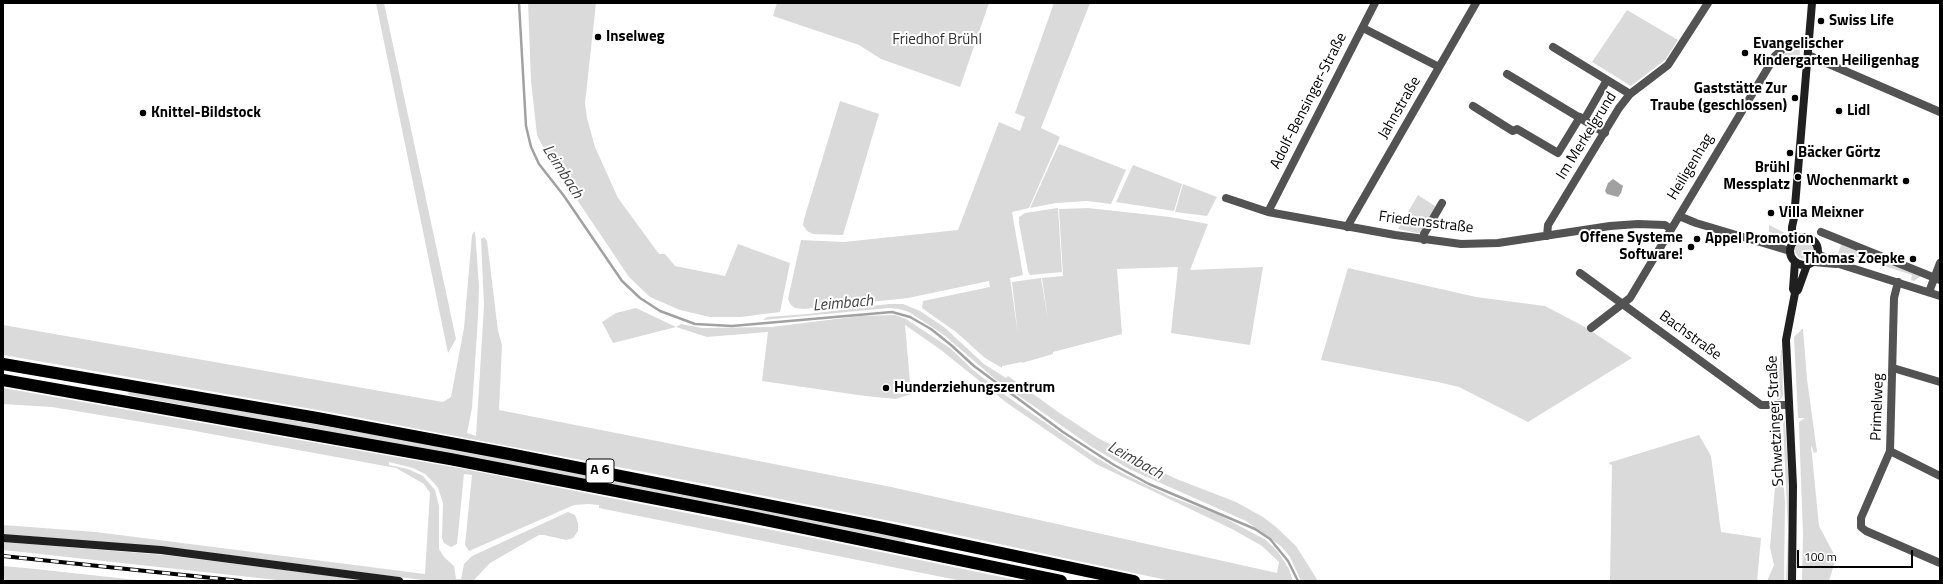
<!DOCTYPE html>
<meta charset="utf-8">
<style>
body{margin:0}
#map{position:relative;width:1943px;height:584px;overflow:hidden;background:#fff;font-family:"Titillium Web",sans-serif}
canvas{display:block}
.frame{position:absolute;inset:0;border:4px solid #000;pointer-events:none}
.scale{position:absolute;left:1797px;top:550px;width:116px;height:18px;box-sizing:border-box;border:2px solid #000;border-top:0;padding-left:5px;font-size:12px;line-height:14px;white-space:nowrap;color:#000;-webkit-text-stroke:3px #fff;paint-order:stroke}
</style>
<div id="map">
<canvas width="1943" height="584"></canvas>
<div class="frame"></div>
<div class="scale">100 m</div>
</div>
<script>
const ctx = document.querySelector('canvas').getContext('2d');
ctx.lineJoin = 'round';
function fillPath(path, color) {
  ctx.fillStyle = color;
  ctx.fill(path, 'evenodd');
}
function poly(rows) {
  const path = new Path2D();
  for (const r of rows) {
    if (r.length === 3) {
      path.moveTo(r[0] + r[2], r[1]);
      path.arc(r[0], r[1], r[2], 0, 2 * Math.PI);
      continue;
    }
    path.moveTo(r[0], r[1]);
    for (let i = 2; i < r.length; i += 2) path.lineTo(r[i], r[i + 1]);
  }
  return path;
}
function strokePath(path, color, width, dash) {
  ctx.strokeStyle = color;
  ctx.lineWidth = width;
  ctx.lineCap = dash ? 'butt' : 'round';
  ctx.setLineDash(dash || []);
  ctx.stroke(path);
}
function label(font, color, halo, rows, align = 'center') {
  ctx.font = font + ' "Titillium Web",sans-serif';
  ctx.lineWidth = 4;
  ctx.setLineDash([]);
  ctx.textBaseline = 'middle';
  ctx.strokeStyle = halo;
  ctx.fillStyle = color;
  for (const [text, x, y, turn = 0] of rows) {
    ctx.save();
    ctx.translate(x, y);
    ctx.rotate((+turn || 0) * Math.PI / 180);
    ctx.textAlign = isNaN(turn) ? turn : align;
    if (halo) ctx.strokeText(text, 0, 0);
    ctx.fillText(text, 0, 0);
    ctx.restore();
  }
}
fillPath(poly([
 [376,3,384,3,456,339,448,353],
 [528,3,596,3,585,103,587,118,595,147,618,198,659,254,665,254,675,266,725,276,738,244,790,263,780,312,741,317,710,317,680,310,650,297,629,277,547,155,537,135,531,81],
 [777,3,989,3,960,87,881,59,859,45,773,16],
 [1054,3,1090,3,1041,128,1060,137,1029,208,1012,212,1023,275,1010,278,1018,335,1012,282,1041,278,1048,320,1042,278,1063,276,1059,209,1088,208,1170,217,1208,224,1190,270,1263,267,1250,345,1171,333,1178,267,1117,269,1122,334,1053,352,1053,354,1022,363,1022,362,1002,366,1002,368,985,358,956,332,922,308,923,301,990,287,989,281,908,298,804,309,795,308,791,305,788,299,801,240,844,242,958,230,999,122,1020,131,1025,117,1015,113],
 [1627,10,1678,40,1665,60,1631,86,1592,62],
 [1790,48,1800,49,1799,67,1780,58],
 [840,101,879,114,843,235,813,234,807,231,803,225,804,219],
 [1059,144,1126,170,1111,204,1087,201,1056,203,1030,208],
 [1133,165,1182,184,1174,211,1116,202],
 [1183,184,1217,197,1207,216,1175,212],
 [1418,195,1435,206,1436,211,1422,234,1398,229],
 [1058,208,1062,272,1030,275,1028,271,1019,223,1019,217,1025,213],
 [1769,225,1787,234,1786,238,1777,241,1762,237,1767,235,1777,239,1779,235,1769,232],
 [475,231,479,286,478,317,472,408,467,433,476,436,484,306,481,239,484,237,487,241,498,331,502,345,499,410,891,487,1277,573,1279,562,1262,546,1232,529,1096,464,1007,403,941,350,905,325,911,394,896,399,865,396,762,381,768,332,707,337,676,327,613,343,602,322,616,313,636,308,676,327,681,324,702,328,771,327,861,316,895,315,906,319,950,348,973,370,1005,395,1092,455,1124,474,1169,496,1219,515,1266,540,1278,552,1289,569,1293,581,1171,581,920,527,634,470,329,412,3,355,3,325,443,402,451,397,464,328,472,235],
 [1804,250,9],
 [1837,242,1921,276,1914,281,1911,280,1912,275,1847,254,1845,258,1832,254,1833,252,1838,254,1841,245],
 [1348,268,1476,297,1545,306,1585,327,1632,358,1528,422,1459,387,1438,382,1321,360],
 [889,304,903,304,920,311,944,327,984,364,1006,378,1008,376,1061,414,1098,438,1174,478,1236,502,1263,517,1276,527,1296,546,1318,581,1301,581,1290,557,1282,547,1246,521,1129,469,1092,447,995,379,944,335,909,312,899,309,889,308,763,320,767,317,808,314],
 [1802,329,1803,329,1807,379,1817,452,1814,453,1811,445,1819,526,1836,558,1829,581,1802,581,1803,534,1799,427,1799,422,1805,418,1798,418,1794,337],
 [1782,350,1783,395,1780,400,1777,400,1781,351],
 [3,388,464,469,818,539,1021,581,962,581,599,508,599,505,588,504,574,505,469,551,465,545,472,475,464,474,457,544,451,547,444,543,442,538,443,503,438,488,433,482,425,474,413,468,389,462,389,465,408,469,423,476,435,490,439,506,439,549,444,557,454,566,456,579,461,579,464,564,472,556,568,512,575,515,578,523,578,531,573,538,566,540,544,535,539,535,530,540,490,563,473,581,430,581,174,548,3,534,3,525,96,532,425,574,430,493,424,484,396,468,184,429,52,407,3,404],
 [129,391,459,450,906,538,905,543,558,474,128,395],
 [1785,420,1789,486,1788,581,1786,581,1788,532,1783,424],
 [1780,424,1785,504,1784,581,1767,581,1774,565,1770,548],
 [1699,435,1711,456,1721,532,1761,538,1757,581,1610,581,1612,465,1608,463],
 [3,542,165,555,372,581,286,581,3,550],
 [3,566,26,568,146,581,3,581]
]), '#dadada');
fillPath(poly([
 [1613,179,1623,186,1621,193,1618,197,1607,194,1605,191,1608,183]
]), '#a1a1a1');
strokePath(poly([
 [519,3,526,126,531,147,539,164,564,196,622,281,640,298,660,311,695,324,732,326,892,312,910,317,931,329,951,345,974,366,1063,432,1114,465,1149,484,1255,529,1270,539,1288,561,1298,581]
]), '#a1a1a1', 2.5);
strokePath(poly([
 [1363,28,1439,67],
 [1553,47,1630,94],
 [1808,55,1940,112],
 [1507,74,1605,133],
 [1473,106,1508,128,1513,131,1517,129,1558,153,1580,117],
 [1584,120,1607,80],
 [1226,198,1268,212,1395,235,1461,244,1498,243,1610,226,1638,224,1665,225,1671,229],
 [1268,212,1375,3],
 [1679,216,1696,223,1790,251],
 [1347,227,1476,3],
 [1821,232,1940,280],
 [1547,236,1548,225,1619,108,1630,94,1668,65,1708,3],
 [1424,240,1424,234,1442,203],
 [1818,254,1839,264,1940,296],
 [1813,262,1836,264],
 [1580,273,1761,405,1788,405],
 [1898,282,1894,298,1890,451,1861,518,1861,527,1866,531,1940,563],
 [1929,292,1940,263],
 [1591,328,1630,298,1775,56,1787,45,1793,43,1809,44],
 [1893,368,1940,382],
 [1890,451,1940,476]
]), '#535353', 8);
strokePath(poly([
 [1804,251,14],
 [1792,242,1792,227,1794,218,1812,3],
 [1795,293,1798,290,1807,265],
 [3,538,161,550,399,581],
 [1792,581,1793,486,1786,340,1795,293,1793,289,1795,262]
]), '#202020', 8);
strokePath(poly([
 [3,364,317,418,509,454,878,527,1134,581],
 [3,380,450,459,751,517,1061,581]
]), '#000', 12);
const rail = poly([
 [3,556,241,581]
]);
strokePath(rail, '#000', 4);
strokePath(rail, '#fff', 2.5, [8]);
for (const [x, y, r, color] of [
 [1821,21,4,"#000"],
 [598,37,4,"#000"],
 [1745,53,4,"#000"],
 [1795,98,4,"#000"],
 [1839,111,4,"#000"],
 [143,113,4,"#000"],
 [1790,153,4,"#000"],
 [1798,177,4,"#000"],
 [1906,181,4,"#000"],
 [1771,213,4,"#000"],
 [1697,239,4,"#000"],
 [1691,247,4,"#000"],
 [1913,259,4,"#000"],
 [886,388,4,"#000"]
]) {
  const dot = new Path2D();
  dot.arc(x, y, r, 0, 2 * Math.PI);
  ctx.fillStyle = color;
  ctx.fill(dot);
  strokePath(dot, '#fff', 1.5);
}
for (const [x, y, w] of [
 [600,471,28]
]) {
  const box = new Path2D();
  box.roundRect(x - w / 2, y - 12, w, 24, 3);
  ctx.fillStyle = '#fff';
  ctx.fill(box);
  strokePath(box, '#000', 1);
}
label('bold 14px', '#000', null, [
 ["A 6",600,471]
]);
label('bold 15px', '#000', '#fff', [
 ["Swiss Life",1829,21],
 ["Inselweg",606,37],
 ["Evangelischer",1753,44],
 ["Kindergarten Heiligenhag",1753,61],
 ["Gaststätte Zur",1787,89,"right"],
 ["Traube (geschlossen)",1787,106,"right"],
 ["Lidl",1847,111],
 ["Knittel-Bildstock",151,113],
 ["Bäcker Görtz",1798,153],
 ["Brühl",1790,168,"right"],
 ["Messplatz",1790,185,"right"],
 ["Wochenmarkt",1898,181,"right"],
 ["Villa Meixner",1779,213],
 ["Offene Systeme",1683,238,"right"],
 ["Software!",1683,255,"right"],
 ["Appel Promotion",1705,239],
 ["Thomas Zoepke",1905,259,"right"],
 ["Hunderziehungszentrum",894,388]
], 'left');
label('15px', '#313131', '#fff', [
 ["Friedhof Brühl",937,40]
]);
label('15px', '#000', '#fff', [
 ["Adolf-Bensinger-Straße",1309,101,-63],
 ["Jahnstraße",1400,108,-60],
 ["Im Merkelgrund",1587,136,-58],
 ["Heiligenhag",1691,167,-59],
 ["Friedensstraße",1426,223,7],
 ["Bachstraße",1690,336,36],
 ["Primelweg",1878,407,-88],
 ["Schwetzinger Straße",1776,421,-93]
]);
label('italic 16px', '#424242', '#fff', [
 ["Leimbach",562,172,57],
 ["Leimbach",843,304,-5],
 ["Leimbach",1135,461,29]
]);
</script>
